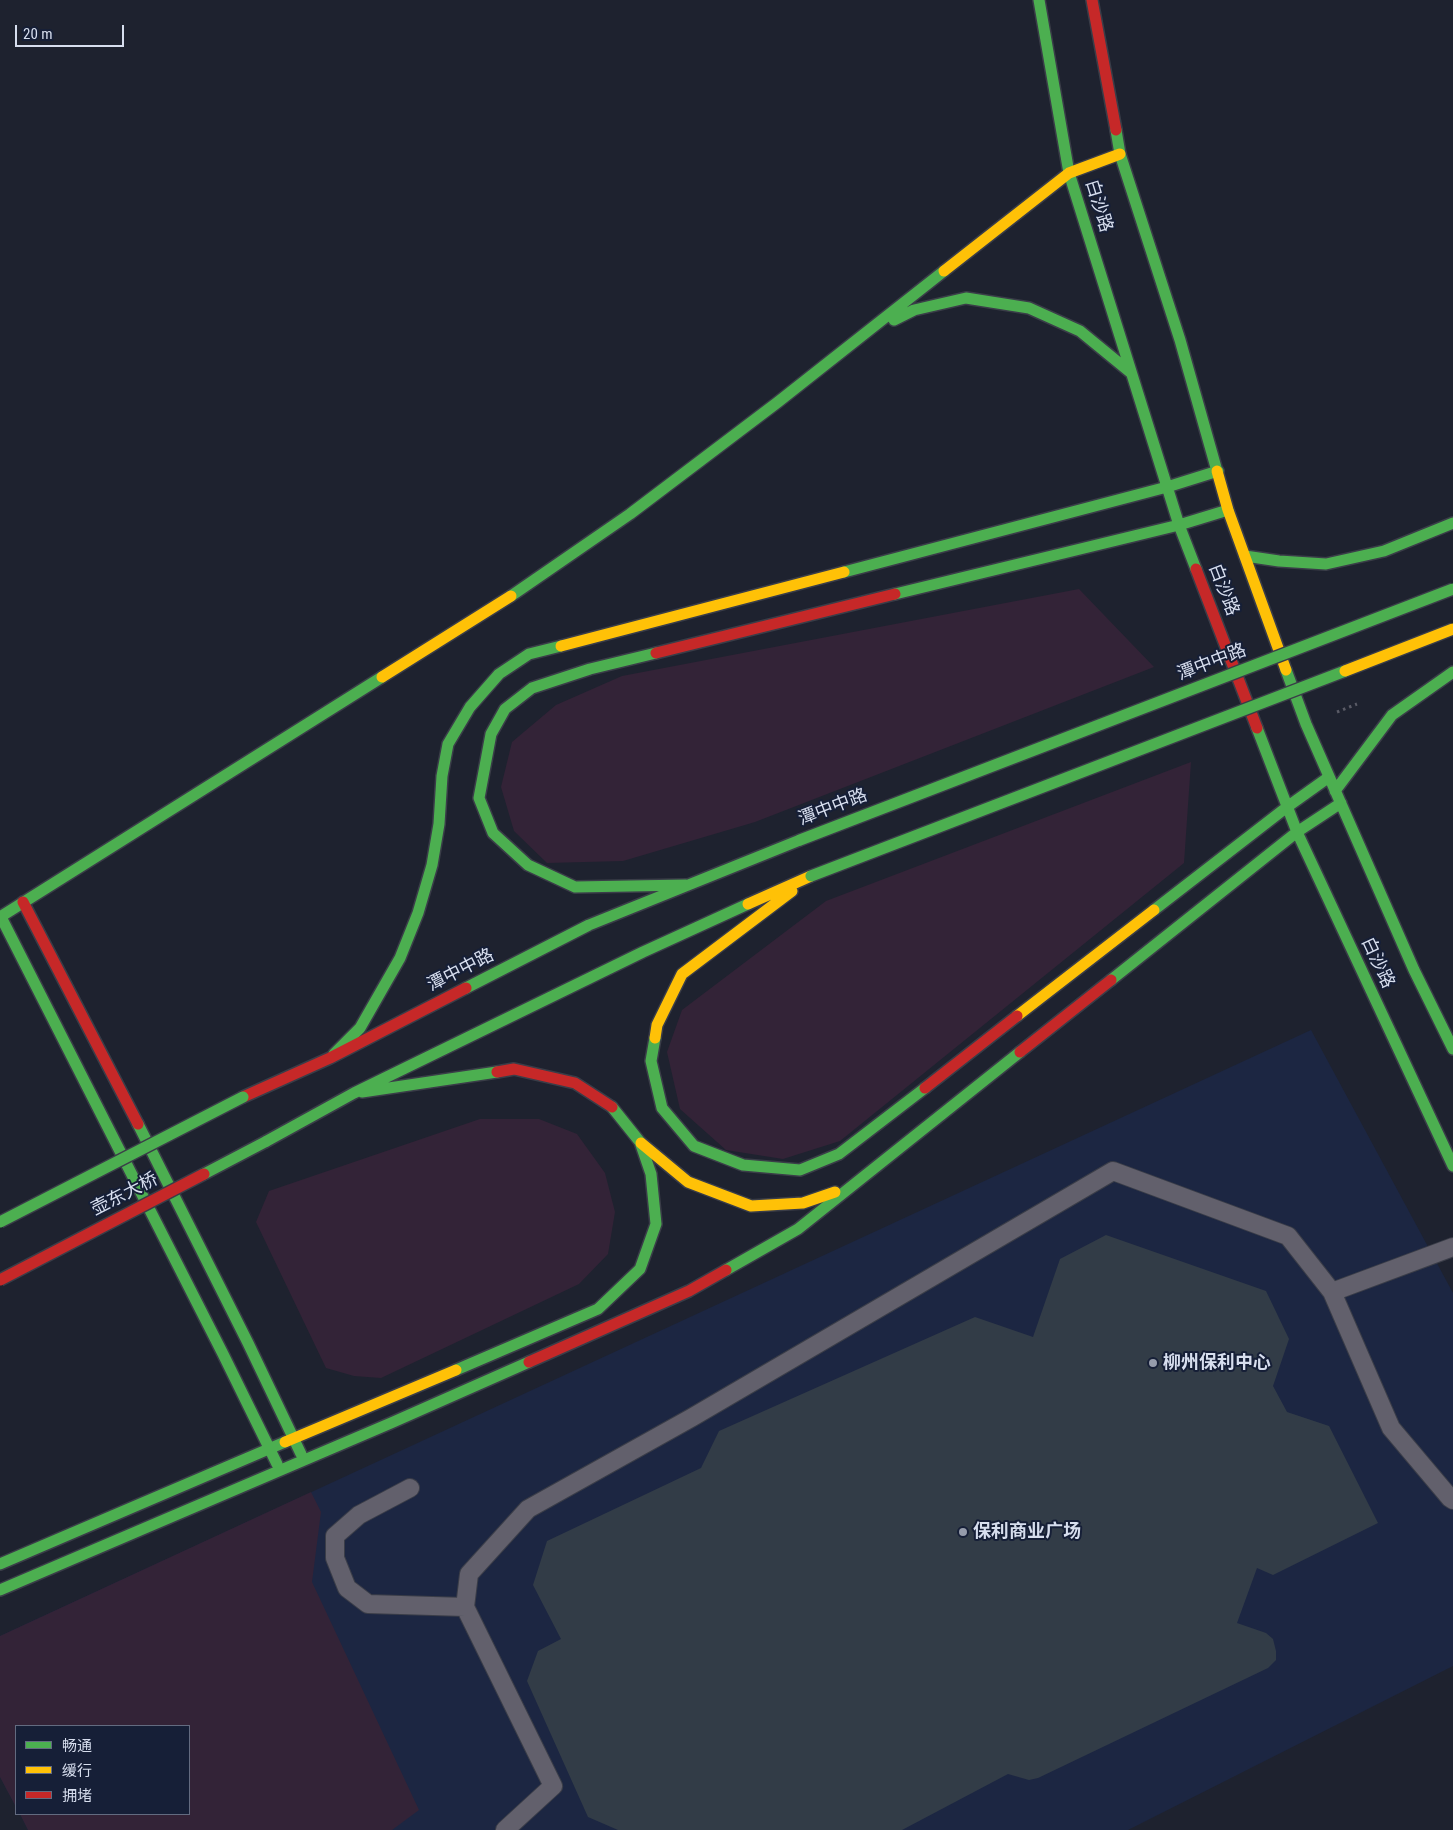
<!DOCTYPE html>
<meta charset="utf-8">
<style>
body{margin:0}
#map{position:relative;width:1453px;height:1830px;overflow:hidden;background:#1e222f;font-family:"Roboto Condensed","Noto Sans SC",sans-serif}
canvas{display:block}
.legend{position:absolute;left:15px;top:1725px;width:175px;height:90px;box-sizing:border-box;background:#161f37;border:1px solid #636b80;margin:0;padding:6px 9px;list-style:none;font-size:15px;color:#d7deee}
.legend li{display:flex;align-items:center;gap:10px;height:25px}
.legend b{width:25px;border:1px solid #636b80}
.scale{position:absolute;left:15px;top:25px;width:109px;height:22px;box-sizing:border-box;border:2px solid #d7deee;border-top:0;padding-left:6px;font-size:15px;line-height:18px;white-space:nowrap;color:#d7deee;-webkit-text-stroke:4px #161f37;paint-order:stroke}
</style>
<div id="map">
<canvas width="1453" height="1830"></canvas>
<ul class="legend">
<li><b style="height:6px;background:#4caf50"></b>畅通</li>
<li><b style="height:6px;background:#ffc107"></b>缓行</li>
<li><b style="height:6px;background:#c62828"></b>拥堵</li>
</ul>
<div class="scale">20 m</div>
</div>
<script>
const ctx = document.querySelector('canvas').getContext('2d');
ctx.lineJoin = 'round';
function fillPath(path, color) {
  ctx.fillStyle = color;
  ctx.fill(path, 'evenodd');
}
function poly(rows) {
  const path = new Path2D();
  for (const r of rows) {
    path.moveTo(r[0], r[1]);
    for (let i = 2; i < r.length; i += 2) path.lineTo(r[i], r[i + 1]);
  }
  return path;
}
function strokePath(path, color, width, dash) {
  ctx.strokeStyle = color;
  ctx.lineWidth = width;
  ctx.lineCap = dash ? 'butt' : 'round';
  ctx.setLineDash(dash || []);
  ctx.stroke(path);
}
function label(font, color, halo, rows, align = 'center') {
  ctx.font = font + ' "Roboto Condensed","Noto Sans SC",sans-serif';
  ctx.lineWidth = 4;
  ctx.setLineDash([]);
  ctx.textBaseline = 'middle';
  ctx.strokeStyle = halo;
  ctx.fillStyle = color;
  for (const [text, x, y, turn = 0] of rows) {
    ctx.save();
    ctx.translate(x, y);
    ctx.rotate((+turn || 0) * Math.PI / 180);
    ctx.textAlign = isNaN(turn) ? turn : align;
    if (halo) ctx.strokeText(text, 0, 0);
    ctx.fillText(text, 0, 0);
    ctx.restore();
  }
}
fillPath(poly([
 [1311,1030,1453,1293,1453,1666,1128,1830,28,1830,20,1814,189,1814,189,1726,16,1726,16,1807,0,1777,0,1636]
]), '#1c2642');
fillPath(poly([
 [1079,589,1154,667,755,822,623,861,547,863,514,831,501,787,512,742,556,705,622,676],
 [1191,762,1184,863,840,1141,783,1159,726,1150,680,1109,667,1052,682,1010,826,901],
 [480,1119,539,1119,577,1134,605,1173,615,1212,608,1254,579,1284,381,1378,354,1376,326,1368,256,1222,269,1191],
 [311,1492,321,1512,312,1582,419,1810,392,1830,28,1830,20,1814,189,1814,189,1726,16,1726,16,1807,0,1777,0,1636]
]), '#332337');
fillPath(poly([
 [1106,1235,1266,1291,1289,1339,1273,1386,1287,1412,1329,1426,1378,1523,1273,1575,1257,1568,1237,1623,1266,1633,1273,1639,1276,1651,1276,1660,1268,1668,1038,1778,1029,1780,1008,1774,902,1830,618,1830,588,1817,527,1681,538,1651,561,1639,533,1585,547,1541,701,1468,719,1431,975,1317,1033,1337,1060,1259]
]), '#323c47');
const lane = poly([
 [1332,1292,1453,1247],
 [410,1488,359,1515,335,1536,335,1558,347,1588,368,1604,465,1607],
 [505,1830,553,1786,465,1607,469,1574,528,1509,691,1418,1113,1171,1288,1236,1332,1292,1391,1428,1450,1498,1453,1500]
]);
const fast = poly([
 [1039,0,1069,173,1179,525,1196,569],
 [1116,130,1120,154,1180,340,1217,471],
 [894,320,914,310,966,298,1029,308,1080,331,1130,372],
 [1245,556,1279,561,1326,564,1384,551,1453,523],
 [844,572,1167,487,1218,471],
 [895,594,1179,525,1228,510],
 [511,596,630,514,778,402,944,271],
 [656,653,590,669,532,688,505,709,491,734,479,798,493,833,528,865,575,887,686,885],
 [1286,670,1306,724,1414,970,1453,1049],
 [1257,728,1297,832,1453,1166],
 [1335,791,1392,715,1453,672],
 [1154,910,1287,807,1329,777],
 [0,917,382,677],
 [1,917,223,1354,277,1464],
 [1111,980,1297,832,1341,803],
 [466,988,589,925,800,840],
 [655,1038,651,1061,662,1108,694,1146,743,1165,800,1170,839,1154,925,1088],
 [334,1054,360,1028,400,958,418,913,432,865,439,824,442,776,448,744,470,707,499,674,529,654,561,646],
 [362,1092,497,1072],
 [138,1124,248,1343,301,1454],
 [265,1142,354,1093,643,952,748,904],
 [726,1270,798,1229,1020,1052],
 [456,1370,598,1309,640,1269,656,1224,651,1174,640,1142,612,1107],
 [0,1564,285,1442],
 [0,1590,391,1423,529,1362]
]);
const slow = poly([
 [944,271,1069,173,1120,154],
 [1217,471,1228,510,1286,670],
 [561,646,844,572],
 [382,677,511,596],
 [748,904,811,876],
 [1017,1016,1154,910],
 [655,1038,657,1025,682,974,792,891],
 [641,1143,688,1182,751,1206,803,1203,835,1192],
 [285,1442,456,1370]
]);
const jam = poly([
 [1092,0,1116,130],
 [1196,569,1257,728],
 [656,653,895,594],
 [23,902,138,1124],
 [1020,1052,1111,980],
 [497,1072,514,1069,575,1083,612,1107],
 [925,1088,1017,1016],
 [243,1097,330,1058,466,988],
 [529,1362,689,1291,726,1270]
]);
strokePath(lane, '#3a3d48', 20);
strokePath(fast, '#3a3d48', 14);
strokePath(slow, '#3a3d48', 14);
strokePath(jam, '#3a3d48', 14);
strokePath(poly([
 [1337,712,1357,704]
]), '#5a5b66', 3, [2.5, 4]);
strokePath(lane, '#62606c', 18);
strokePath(fast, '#4caf50', 11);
strokePath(slow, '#ffc107', 11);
strokePath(jam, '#c62828', 11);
const fastBridge = poly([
 [800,840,1453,589],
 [811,876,1345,671],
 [204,1174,265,1142],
 [0,1222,243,1097]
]);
const slowBridge = poly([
 [1345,671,1453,629]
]);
const jamBridge = poly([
 [0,1280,204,1174]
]);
strokePath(fastBridge, '#3a3d48', 14, []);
strokePath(slowBridge, '#3a3d48', 14, []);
strokePath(jamBridge, '#3a3d48', 14, []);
strokePath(fastBridge, '#4caf50', 11);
strokePath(slowBridge, '#ffc107', 11);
strokePath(jamBridge, '#c62828', 11);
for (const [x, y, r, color] of [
 [1153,1363,5,"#969cab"],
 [963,1532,5,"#969cab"]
]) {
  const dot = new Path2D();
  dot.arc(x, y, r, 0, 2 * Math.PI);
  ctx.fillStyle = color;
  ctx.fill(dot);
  strokePath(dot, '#161f37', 2);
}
label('18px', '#d7deee', '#161f37', [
 ["白沙路",1098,206,73],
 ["白沙路",1223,590,69],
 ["潭中中路",1212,663,-21],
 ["潭中中路",833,808,-21],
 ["白沙路",1377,963,65],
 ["潭中中路",461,971,-27],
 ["壶东大桥",125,1195,-27]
]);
label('bold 18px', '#d7deee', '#161f37', [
 ["柳州保利中心",1163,1363],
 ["保利商业广场",973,1532]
], 'left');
</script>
